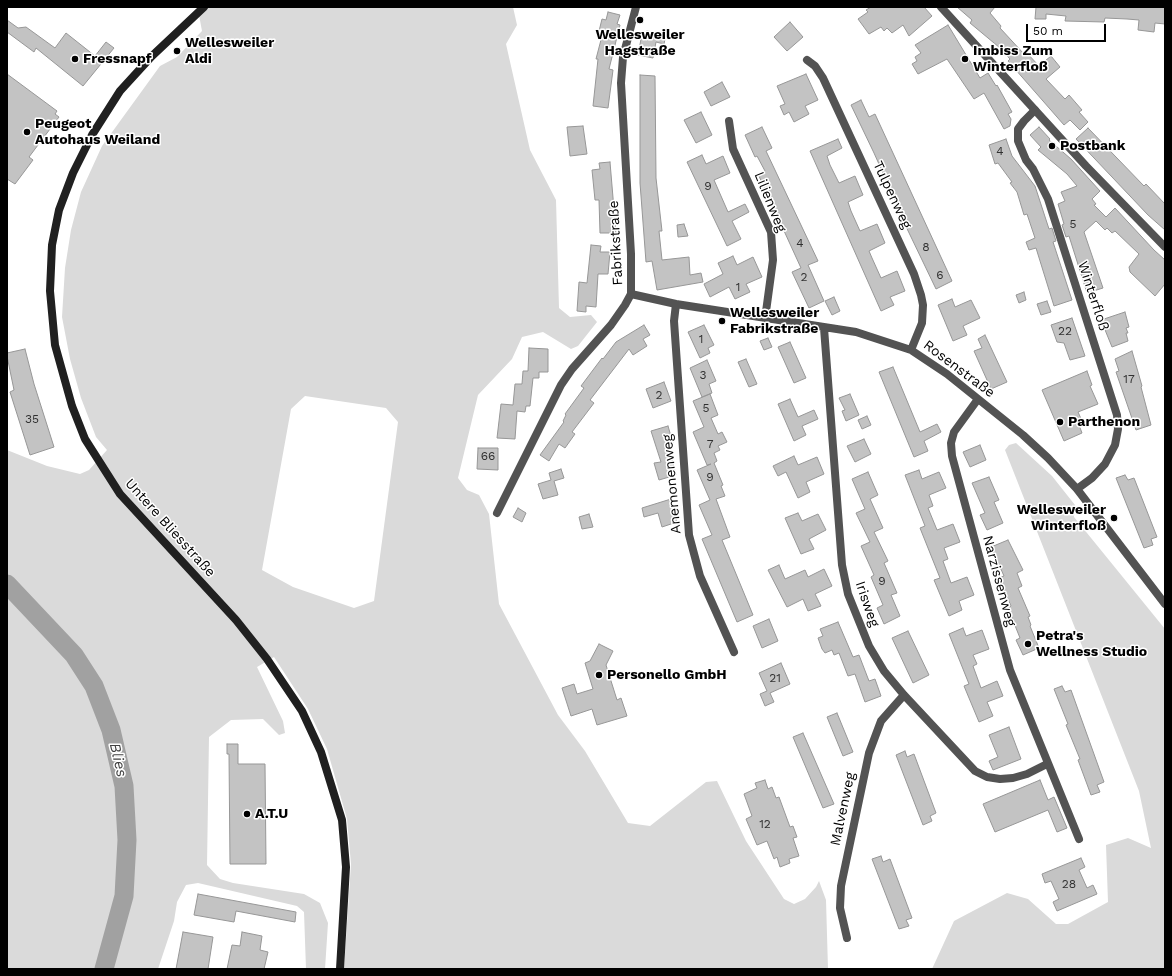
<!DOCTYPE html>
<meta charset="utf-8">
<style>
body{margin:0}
#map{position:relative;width:1172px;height:976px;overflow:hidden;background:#fff;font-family:"Work Sans",sans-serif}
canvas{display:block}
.frame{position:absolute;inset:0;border:8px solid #000;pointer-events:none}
.scale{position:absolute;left:1026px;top:24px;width:80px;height:18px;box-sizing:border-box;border:2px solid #000;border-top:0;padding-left:5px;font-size:12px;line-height:14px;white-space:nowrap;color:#000;-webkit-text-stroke:3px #fff;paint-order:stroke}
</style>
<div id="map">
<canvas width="1172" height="976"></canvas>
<div class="frame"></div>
<div class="scale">50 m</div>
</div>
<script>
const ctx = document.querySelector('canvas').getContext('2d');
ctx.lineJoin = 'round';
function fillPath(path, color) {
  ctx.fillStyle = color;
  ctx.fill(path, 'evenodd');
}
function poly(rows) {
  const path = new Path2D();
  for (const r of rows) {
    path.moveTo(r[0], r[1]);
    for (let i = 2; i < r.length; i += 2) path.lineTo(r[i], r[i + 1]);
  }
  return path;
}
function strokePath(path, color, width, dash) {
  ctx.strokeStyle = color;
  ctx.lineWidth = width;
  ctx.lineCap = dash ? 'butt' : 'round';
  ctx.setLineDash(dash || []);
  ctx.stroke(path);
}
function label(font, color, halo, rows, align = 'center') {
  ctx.font = font + ' "Work Sans",sans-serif';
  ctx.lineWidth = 3;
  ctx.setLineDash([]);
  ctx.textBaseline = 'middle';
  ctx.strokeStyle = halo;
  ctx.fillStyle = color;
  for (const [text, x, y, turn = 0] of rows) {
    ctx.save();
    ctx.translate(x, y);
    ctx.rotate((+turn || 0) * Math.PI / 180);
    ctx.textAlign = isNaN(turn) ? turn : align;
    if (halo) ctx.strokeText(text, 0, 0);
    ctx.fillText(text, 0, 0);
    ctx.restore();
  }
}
fillPath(poly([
 [208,7,513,7,517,25,506,44,530,150,556,200,559,308,570,317,591,315,597,322,578,346,571,349,543,332,522,337,512,359,478,395,458,478,467,490,479,495,489,514,499,604,558,715,585,751,628,823,650,826,706,782,717,781,746,841,784,899,794,904,805,899,816,887,819,881,826,900,828,969,344,969,351,864,347,819,327,749,308,709,274,657,257,667,283,721,285,733,279,735,263,719,231,720,209,737,207,865,220,879,233,883,304,894,320,903,328,923,325,969,306,969,304,912,297,906,198,883,186,885,177,902,174,921,158,969,7,969,7,450,47,466,80,474,89,470,107,450,96,437,81,398,70,359,62,317,65,268,71,230,81,192,102,146,160,66,177,57,202,31,199,15],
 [305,396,386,408,398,422,374,601,354,608,293,587,262,570,291,409],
 [1016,443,1052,476,1075,505,1074,517,1165,629,1165,969,932,969,954,921,1007,893,1028,899,1056,924,1068,924,1108,902,1106,845,1128,838,1151,848,1139,791,1005,450,1009,445]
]), '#dadada');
strokePath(poly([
 [7,584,74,655,94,686,111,730,124,786,127,840,124,896,104,969]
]), '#a1a1a1', 19);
const building = poly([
 [871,7,924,7,932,16,909,36,903,25,892,33,887,28,884,31,881,27,869,34,858,19,868,12,866,10,871,7],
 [957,7,995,7,990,13,1001,26,1000,28,1024,54,1026,52,1039,66,1051,56,1060,67,1046,79,1065,99,1069,95,1082,110,1079,112,1088,122,1080,130,1070,120,1064,125,1008,61,1010,59,1000,48,970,23,972,20,957,7],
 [1036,7,1165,7,1165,24,1155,23,1154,32,1138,30,1139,20,1127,19,1105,18,1104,22,1065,21,1066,16,1046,14,1046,19,1035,19,1036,7],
 [608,12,620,15,617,24,620,25,609,69,613,70,608,108,593,106,598,59,596,59,603,32,599,31,602,19,606,20,608,12],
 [7,20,18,28,26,27,55,48,66,33,95,56,106,42,114,48,83,86,36,48,34,52,7,32,7,20],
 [790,22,803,37,787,51,774,37,790,22],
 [948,25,980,78,988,73,996,86,997,85,1012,112,1008,114,1011,119,1010,126,1004,129,984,93,974,99,947,59,918,74,912,64,917,61,915,57,921,53,915,45,948,25],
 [647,31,666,34,664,44,656,42,653,58,638,55,641,39,646,40,647,31],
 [7,74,57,111,55,114,59,117,29,157,33,160,15,184,7,179,7,74],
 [806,74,818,100,805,106,809,114,794,122,789,112,784,115,780,106,785,104,777,86,806,74],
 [640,75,655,76,656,178,662,231,659,231,662,260,689,257,690,275,701,273,703,282,657,290,652,261,646,262,640,183,640,75],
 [722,82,730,97,711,106,704,92,722,82],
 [861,100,869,117,875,114,952,281,936,289,899,212,900,211,874,153,851,105,861,100],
 [701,112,712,135,696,143,684,120,701,112],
 [583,126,587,154,570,156,567,127,583,126],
 [762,127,772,148,766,151,818,261,808,265,824,301,809,308,792,272,801,268,758,174,765,171,757,156,755,157,745,135,762,127],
 [1039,127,1050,139,1049,140,1071,159,1100,191,1092,199,1096,204,1094,205,1106,217,1115,208,1154,250,1165,260,1165,284,1155,296,1130,272,1129,267,1139,254,1115,231,1112,233,1107,228,1105,230,1096,221,1084,232,1103,288,1087,293,1069,236,1066,237,1062,225,1064,224,1058,204,1065,201,1061,192,1077,186,1067,174,1038,150,1041,147,1030,135,1039,127],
 [1088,128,1144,186,1146,184,1165,204,1165,230,1148,215,1076,139,1088,128],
 [838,139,842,148,827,156,830,165,839,183,855,176,863,195,848,202,851,211,860,231,877,224,885,243,869,251,872,258,881,278,897,271,905,291,890,297,894,305,881,311,810,151,838,139],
 [1006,139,1012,156,1035,186,1049,229,1052,228,1056,241,1053,242,1072,300,1054,306,1036,248,1029,250,1026,242,1035,238,1027,214,1024,215,1017,192,1010,183,1012,182,998,163,995,164,989,145,1006,139],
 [702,155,706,164,723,156,730,173,714,180,728,212,745,204,749,212,732,221,741,239,727,246,687,162,702,155],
 [610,162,616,233,600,233,599,200,595,200,592,170,600,169,599,163,610,162],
 [684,224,688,236,678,237,677,225,684,224],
 [591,245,601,246,600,252,610,252,608,274,598,274,596,307,586,306,586,312,577,311,579,282,587,283,591,245],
 [733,256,737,265,753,257,762,277,746,284,750,292,735,299,729,287,710,297,704,284,723,274,718,263,733,256],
 [1024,292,1026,300,1019,303,1016,295,1024,292],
 [834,297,840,311,832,315,825,301,834,297],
 [952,299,955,307,971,300,980,318,963,326,967,335,953,341,938,305,952,299],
 [1047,301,1051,312,1041,315,1037,304,1047,301],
 [1125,312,1129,327,1126,328,1128,333,1126,333,1128,341,1112,347,1101,320,1125,312],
 [1072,318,1085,356,1070,360,1064,343,1057,342,1051,325,1072,318],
 [644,325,650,335,643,339,647,346,633,355,629,349,590,400,594,403,572,432,575,434,565,448,559,444,549,461,540,455,564,422,563,421,566,415,565,414,584,388,581,386,602,358,603,359,616,342,644,325],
 [704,325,714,345,708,348,710,353,700,358,688,332,704,325],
 [985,335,1007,382,991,389,974,351,982,348,978,339,985,335],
 [768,338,772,347,764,350,760,341,768,338],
 [790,342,806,378,794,383,778,347,790,342],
 [529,348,548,349,548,372,539,372,539,378,533,378,530,406,526,406,525,412,517,411,515,439,497,438,501,404,513,405,515,384,522,384,523,371,528,371,529,348],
 [25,349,34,384,54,447,30,455,10,392,14,390,7,356,7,353,25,349],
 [1132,351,1142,386,1141,387,1151,425,1136,430,1116,372,1119,371,1115,359,1132,351],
 [746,359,757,384,749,387,738,362,746,359],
 [707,360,716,381,709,384,712,393,702,397,690,368,707,360],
 [893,367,920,432,937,424,941,432,924,441,928,451,914,457,879,372,893,367],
 [1087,371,1092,385,1090,386,1098,404,1078,412,1083,423,1079,425,1082,433,1064,441,1042,390,1087,371],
 [664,382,671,401,653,408,646,389,664,382],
 [710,394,718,415,711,418,718,434,722,432,727,442,718,446,720,450,714,453,717,461,714,463,723,485,721,486,725,496,716,499,730,537,722,540,753,615,737,622,702,539,712,535,699,505,710,500,697,470,711,464,707,465,693,432,704,427,693,401,710,394],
 [850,394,859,415,846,421,842,411,845,410,839,398,850,394],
 [790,399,798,417,814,410,818,419,802,426,806,435,794,441,778,404,790,399],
 [867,416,871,425,862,429,858,420,867,416],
 [668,426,673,443,668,444,676,475,659,480,654,463,661,462,651,431,668,426],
 [864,439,871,454,855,462,847,446,864,439],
 [980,445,986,460,970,467,963,452,980,445],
 [478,448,498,448,498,470,477,469,478,448],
 [794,456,798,465,817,457,824,474,806,482,810,492,798,498,786,472,778,476,773,466,794,456],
 [561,469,564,478,554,481,558,495,543,499,538,484,551,480,549,473,561,469],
 [919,470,922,479,939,472,946,488,929,495,933,506,928,508,937,530,953,524,960,542,944,548,948,559,943,561,951,583,967,577,974,595,959,601,962,610,949,616,934,580,940,578,920,528,925,526,905,475,919,470],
 [868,472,878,495,870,499,883,528,874,532,888,561,884,563,897,593,891,595,900,616,884,624,877,608,883,605,871,577,874,575,861,546,870,542,856,513,865,509,852,479,868,472],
 [1125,475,1128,480,1134,478,1157,537,1151,539,1153,545,1144,548,1116,478,1125,475],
 [989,477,999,500,994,502,1003,523,987,530,980,515,985,513,972,483,989,477],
 [671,499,677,522,662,527,658,513,644,517,642,508,671,499],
 [518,508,526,513,522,522,513,517,518,508],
 [798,513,802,521,818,514,826,530,809,539,814,549,801,554,785,518,798,513],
 [589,514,593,527,582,529,579,517,589,514],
 [1008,540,1023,570,1017,573,1022,586,1018,588,1030,616,1028,617,1031,625,1030,626,1039,648,1023,655,1016,640,1020,638,1008,608,1011,606,999,578,1004,576,991,547,1008,540],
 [779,565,785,579,805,570,808,577,824,569,832,586,815,594,821,606,808,611,803,599,787,607,768,570,779,565],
 [769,619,778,641,762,648,753,626,769,619],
 [838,622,853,657,859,655,869,681,875,679,881,696,865,702,855,674,848,676,839,653,834,655,832,650,825,653,822,649,818,638,823,636,820,629,838,622],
 [963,628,966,636,982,630,989,649,973,655,977,664,973,666,981,688,997,681,1003,696,987,702,993,716,979,722,964,686,969,684,949,634,963,628],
 [908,631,929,675,913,683,892,638,908,631],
 [599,644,613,651,606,665,617,700,621,698,627,716,597,725,592,709,571,716,562,688,574,684,577,694,593,689,585,663,590,661,599,644],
 [781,663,790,684,770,693,774,702,765,706,760,694,767,691,759,673,781,663],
 [1062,686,1065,692,1071,690,1104,782,1097,785,1100,792,1091,795,1078,760,1080,759,1066,725,1068,724,1054,689,1062,686],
 [837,713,853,752,843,756,827,717,837,713],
 [1009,727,1021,759,993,770,989,761,998,757,989,735,1009,727],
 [803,733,834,804,823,808,793,737,803,733],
 [227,744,238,744,238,764,265,764,266,864,230,864,229,754,227,754,227,744],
 [905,751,907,757,914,754,936,813,930,816,932,821,923,825,896,755,905,751],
 [765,780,768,789,772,787,776,798,779,797,790,827,793,826,797,837,793,838,799,856,789,859,790,863,780,867,777,857,774,859,767,841,757,845,746,819,752,816,744,794,757,788,755,783,765,780],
 [1040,780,1048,800,1054,797,1067,828,1057,832,1048,810,995,832,983,804,1040,780],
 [881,856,883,862,890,859,912,918,906,920,909,926,899,929,872,859,881,856],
 [1081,858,1085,867,1079,870,1087,888,1093,885,1097,894,1057,911,1053,902,1059,899,1051,881,1045,883,1042,874,1081,858],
 [198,894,296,912,295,922,236,911,234,922,194,915,198,894],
 [183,932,213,937,208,969,176,969,183,932],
 [242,932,262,936,260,950,268,952,264,969,227,969,232,945,240,946,242,932]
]);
fillPath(building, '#c3c3c3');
strokePath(building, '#979797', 1);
strokePath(poly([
 [807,60,815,66,823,78,914,274,921,295,923,305,922,323,911,350],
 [1035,110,1024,121,1018,129,1018,141,1026,160,1033,169,1048,199,1117,415,1118,429,1115,445,1105,464,1092,478,1077,489],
 [729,121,733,149,771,232,773,260,765,319],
 [631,294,676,304,856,332,911,350,947,374,1023,435,1048,458,1077,489,1165,604],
 [676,304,674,321,689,535,700,576,734,652],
 [824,328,842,565,848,594,869,646,884,671,904,695,975,771,987,777,1000,779,1013,778,1027,774,1047,764],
 [978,399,954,432,951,443,952,456,1010,670,1079,839],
 [497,513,561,385,572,369,611,325,625,305,631,294,631,254,621,83,623,57,636,7],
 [847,938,840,908,841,886,869,753,881,721,904,695]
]), '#535353', 8);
strokePath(poly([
 [941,7,1086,166,1165,247]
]), '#535353', 8);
strokePath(poly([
 [204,7,152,56,120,91,92,135,73,173,59,210,52,245,50,291,55,345,72,406,85,439,120,494,236,620,267,659,302,711,321,752,342,820,346,867,340,969]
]), '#202020', 8);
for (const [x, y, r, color] of [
 [640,20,4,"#000"],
 [177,51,4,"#000"],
 [75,59,4,"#000"],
 [965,59,4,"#000"],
 [27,132,4,"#000"],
 [1052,146,4,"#000"],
 [722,321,4,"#000"],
 [1060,422,4,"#000"],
 [1114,518,4,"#000"],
 [1028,644,4,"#000"],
 [599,675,4,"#000"],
 [247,814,4,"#000"]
]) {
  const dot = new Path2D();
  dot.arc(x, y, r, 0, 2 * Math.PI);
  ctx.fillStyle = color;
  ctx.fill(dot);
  strokePath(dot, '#fff', 1.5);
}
label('12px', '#313131', null, [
 ["4",1000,151],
 ["9",708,186],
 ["5",1073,224],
 ["4",800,243],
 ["8",926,247],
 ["6",940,275],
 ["2",804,277],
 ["1",738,287],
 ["22",1065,331],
 ["1",701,339],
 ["3",703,375],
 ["17",1129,379],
 ["2",659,395],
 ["5",706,408],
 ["35",32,419],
 ["7",710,444],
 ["66",488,456],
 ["9",710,477],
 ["9",882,581],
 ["21",775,678],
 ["12",765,824],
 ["28",1069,884]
]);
label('bold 14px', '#000', '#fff', [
 ["Wellesweiler",640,35,"center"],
 ["Hagstraße",640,51,"center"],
 ["Wellesweiler",185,43],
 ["Aldi",185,59],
 ["Imbiss Zum",973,51],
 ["Winterfloß",973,67],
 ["Fressnapf",83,59],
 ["Peugeot",35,124],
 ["Autohaus Weiland",35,140],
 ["Postbank",1060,146],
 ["Wellesweiler",730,313],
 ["Fabrikstraße",730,329],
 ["Parthenon",1068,422],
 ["Wellesweiler",1106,510,"right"],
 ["Winterfloß",1106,526,"right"],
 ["Petra's",1036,636],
 ["Wellness Studio",1036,652],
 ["Personello GmbH",607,675],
 ["A.T.U",255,814]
], 'left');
label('14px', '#000', '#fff', [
 ["Tulpenweg",892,195,65],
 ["Lilienweg",770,202,68],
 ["Fabrikstraße",616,243,-93],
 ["Winterfloß",1093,296,72],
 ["Rosenstraße",959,369,37],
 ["Anemonenweg",672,484,-95],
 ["Untere Bliesstraße",170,528,48],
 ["Narzissenweg",999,581,75],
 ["Irisweg",867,604,71],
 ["Malvenweg",843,809,-78]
]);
label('italic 15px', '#424242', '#fff', [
 ["Blies",118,760,77]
]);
</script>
